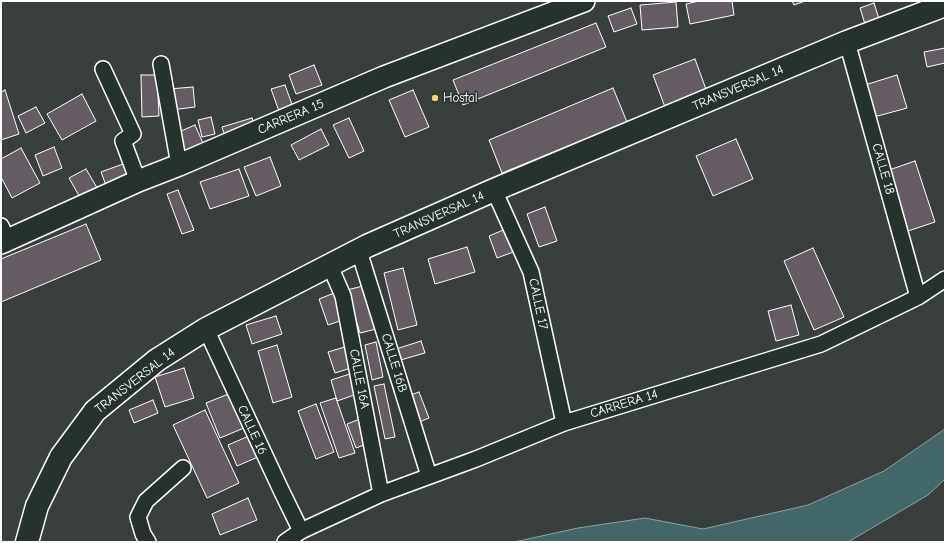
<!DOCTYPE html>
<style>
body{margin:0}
#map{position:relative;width:946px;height:543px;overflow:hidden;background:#393f3d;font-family:"Comic Neue",sans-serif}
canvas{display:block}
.frame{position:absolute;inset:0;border:2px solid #fff;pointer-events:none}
</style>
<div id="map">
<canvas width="946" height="543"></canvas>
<div class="frame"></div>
</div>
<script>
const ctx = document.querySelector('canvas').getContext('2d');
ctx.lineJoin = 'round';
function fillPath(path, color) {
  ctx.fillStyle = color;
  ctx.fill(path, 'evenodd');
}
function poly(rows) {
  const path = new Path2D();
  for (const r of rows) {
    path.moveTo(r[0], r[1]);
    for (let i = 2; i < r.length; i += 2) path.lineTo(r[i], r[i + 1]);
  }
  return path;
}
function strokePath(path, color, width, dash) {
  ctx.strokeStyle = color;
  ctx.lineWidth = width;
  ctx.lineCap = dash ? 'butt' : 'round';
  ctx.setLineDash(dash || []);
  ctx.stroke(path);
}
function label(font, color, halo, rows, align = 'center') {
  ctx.font = font + ' "Comic Neue",sans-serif';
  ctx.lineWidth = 3;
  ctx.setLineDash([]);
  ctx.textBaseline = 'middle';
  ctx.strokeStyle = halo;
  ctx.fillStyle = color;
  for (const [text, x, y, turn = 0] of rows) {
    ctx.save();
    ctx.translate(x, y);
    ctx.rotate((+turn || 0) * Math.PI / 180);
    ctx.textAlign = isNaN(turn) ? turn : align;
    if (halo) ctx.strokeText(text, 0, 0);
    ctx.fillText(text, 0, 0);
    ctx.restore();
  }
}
const water = poly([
 [945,429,945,479,928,495,848,542,514,542,578,528,645,518,703,529,808,505,884,471,945,429]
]);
fillPath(water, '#436669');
strokePath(water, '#8ea3a5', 1);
const building = poly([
 [699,1,732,1,734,15,690,24,686,4,699,1],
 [792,1,805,1,794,5,792,1],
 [676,2,678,27,642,30,640,5,676,2],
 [874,3,879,19,865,24,860,8,874,3],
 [631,8,637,24,614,32,608,16,631,8],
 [596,23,606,47,463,105,453,80,596,23],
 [945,48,945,63,927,67,924,52,945,48],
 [695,59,707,92,665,107,653,75,695,59],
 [314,65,322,85,296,94,289,75,314,65],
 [141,75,157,75,159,116,142,117,141,75],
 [897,75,907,108,874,117,865,85,897,75],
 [285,85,294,110,280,114,271,89,285,85],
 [193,87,195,107,171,110,169,89,193,87],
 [613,88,627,122,502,173,489,140,613,88],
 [5,90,19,134,1,140,1,92,5,90],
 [413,90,429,127,405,137,389,100,413,90],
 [82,94,96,121,62,140,47,114,82,94],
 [36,107,45,123,26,133,18,116,36,107],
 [211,117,215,134,202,137,198,120,211,117],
 [252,118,256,131,226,140,222,127,252,118],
 [349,118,364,151,349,158,333,125,349,118],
 [195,125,203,143,182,152,174,134,195,125],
 [321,129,329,145,299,160,291,145,321,129],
 [736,139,753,179,713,196,696,156,736,139],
 [54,147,62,168,43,176,35,155,54,147],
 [21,148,40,183,12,198,1,177,1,159,21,148],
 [270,157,281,186,256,196,244,167,270,157],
 [915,161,935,222,908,231,889,170,915,161],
 [123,164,129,180,107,188,101,172,123,164],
 [86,169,99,191,82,201,69,178,86,169],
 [239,169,249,196,210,209,200,182,239,169],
 [178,190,194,230,182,234,167,194,178,190],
 [545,207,557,241,539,247,527,214,545,207],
 [86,224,101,260,1,302,1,259,86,224],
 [508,228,516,251,497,258,489,236,508,228],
 [467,247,475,272,435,284,428,259,467,247],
 [813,248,844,317,814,330,784,261,813,248],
 [403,268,417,325,398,330,384,273,403,268],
 [363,286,376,329,360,333,347,290,363,286],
 [337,292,346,319,328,325,319,299,337,292],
 [791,305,799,335,776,341,768,311,791,305],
 [276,316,282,334,252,344,246,325,276,316],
 [421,341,425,353,397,361,393,350,421,341],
 [376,342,383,377,372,380,365,345,376,342],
 [277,345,292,397,273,403,258,351,277,345],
 [348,346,354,367,335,373,328,352,348,346],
 [184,368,194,398,165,407,155,377,184,368],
 [353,373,360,393,337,401,331,380,353,373],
 [384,384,395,437,385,439,374,386,384,384],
 [419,392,429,418,419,422,408,396,419,392],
 [231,393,244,428,220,438,206,403,231,393],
 [336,398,355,453,339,458,320,403,336,398],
 [153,400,158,413,134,423,129,410,153,400],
 [316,404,334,452,316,459,298,411,316,404],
 [205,410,239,483,207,498,173,425,205,410],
 [360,419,369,443,356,448,347,424,360,419],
 [249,436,258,457,237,466,228,445,249,436],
 [248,498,257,520,220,535,212,514,248,498]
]);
fillPath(building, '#655c63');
strokePath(building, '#fff', 1);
const street = poly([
 [847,42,918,297],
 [161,64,179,165],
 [103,69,133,134,123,141,138,181],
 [494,190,531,272,564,423],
 [1,226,7,239],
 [359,251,429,476],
 [330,266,343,296,381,494],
 [206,329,281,490,301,531],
 [148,542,143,534,138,517,146,501,183,468],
 [285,542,301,531,381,494,476,459,564,423,821,344,918,297,945,279]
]);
const secondary = poly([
 [1,243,138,181,179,165,384,77,584,1]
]);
const highway = poly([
 [27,542,37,506,61,457,95,411,157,360,206,329,367,246,494,190,847,42,945,5]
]);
strokePath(street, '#fff', 18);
strokePath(secondary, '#fff', 24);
strokePath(highway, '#fff', 25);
strokePath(street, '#26332d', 15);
strokePath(secondary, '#26332d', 21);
strokePath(highway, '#26332d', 22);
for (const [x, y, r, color] of [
 [435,98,4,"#ffd166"]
]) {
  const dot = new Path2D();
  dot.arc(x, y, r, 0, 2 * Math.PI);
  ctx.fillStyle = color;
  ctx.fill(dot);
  strokePath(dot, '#26332d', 1.5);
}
label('13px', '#fff', '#26332d', [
 ["TRANSVERSAL 14",738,88,-23],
 ["CARRERA 15",291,117,-23],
 ["CALLE 18",883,169,74],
 ["TRANSVERSAL 14",439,215,-24],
 ["CALLE 17",538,304,78],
 ["CALLE 16B",394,363,73],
 ["CALLE 16A",359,379,79],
 ["TRANSVERSAL 14",135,381,-38],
 ["CARRERA 14",624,404,-17],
 ["CALLE 16",252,430,65]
]);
label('13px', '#fff', '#26332d', [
 ["Hostal",443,98]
], 'left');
</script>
